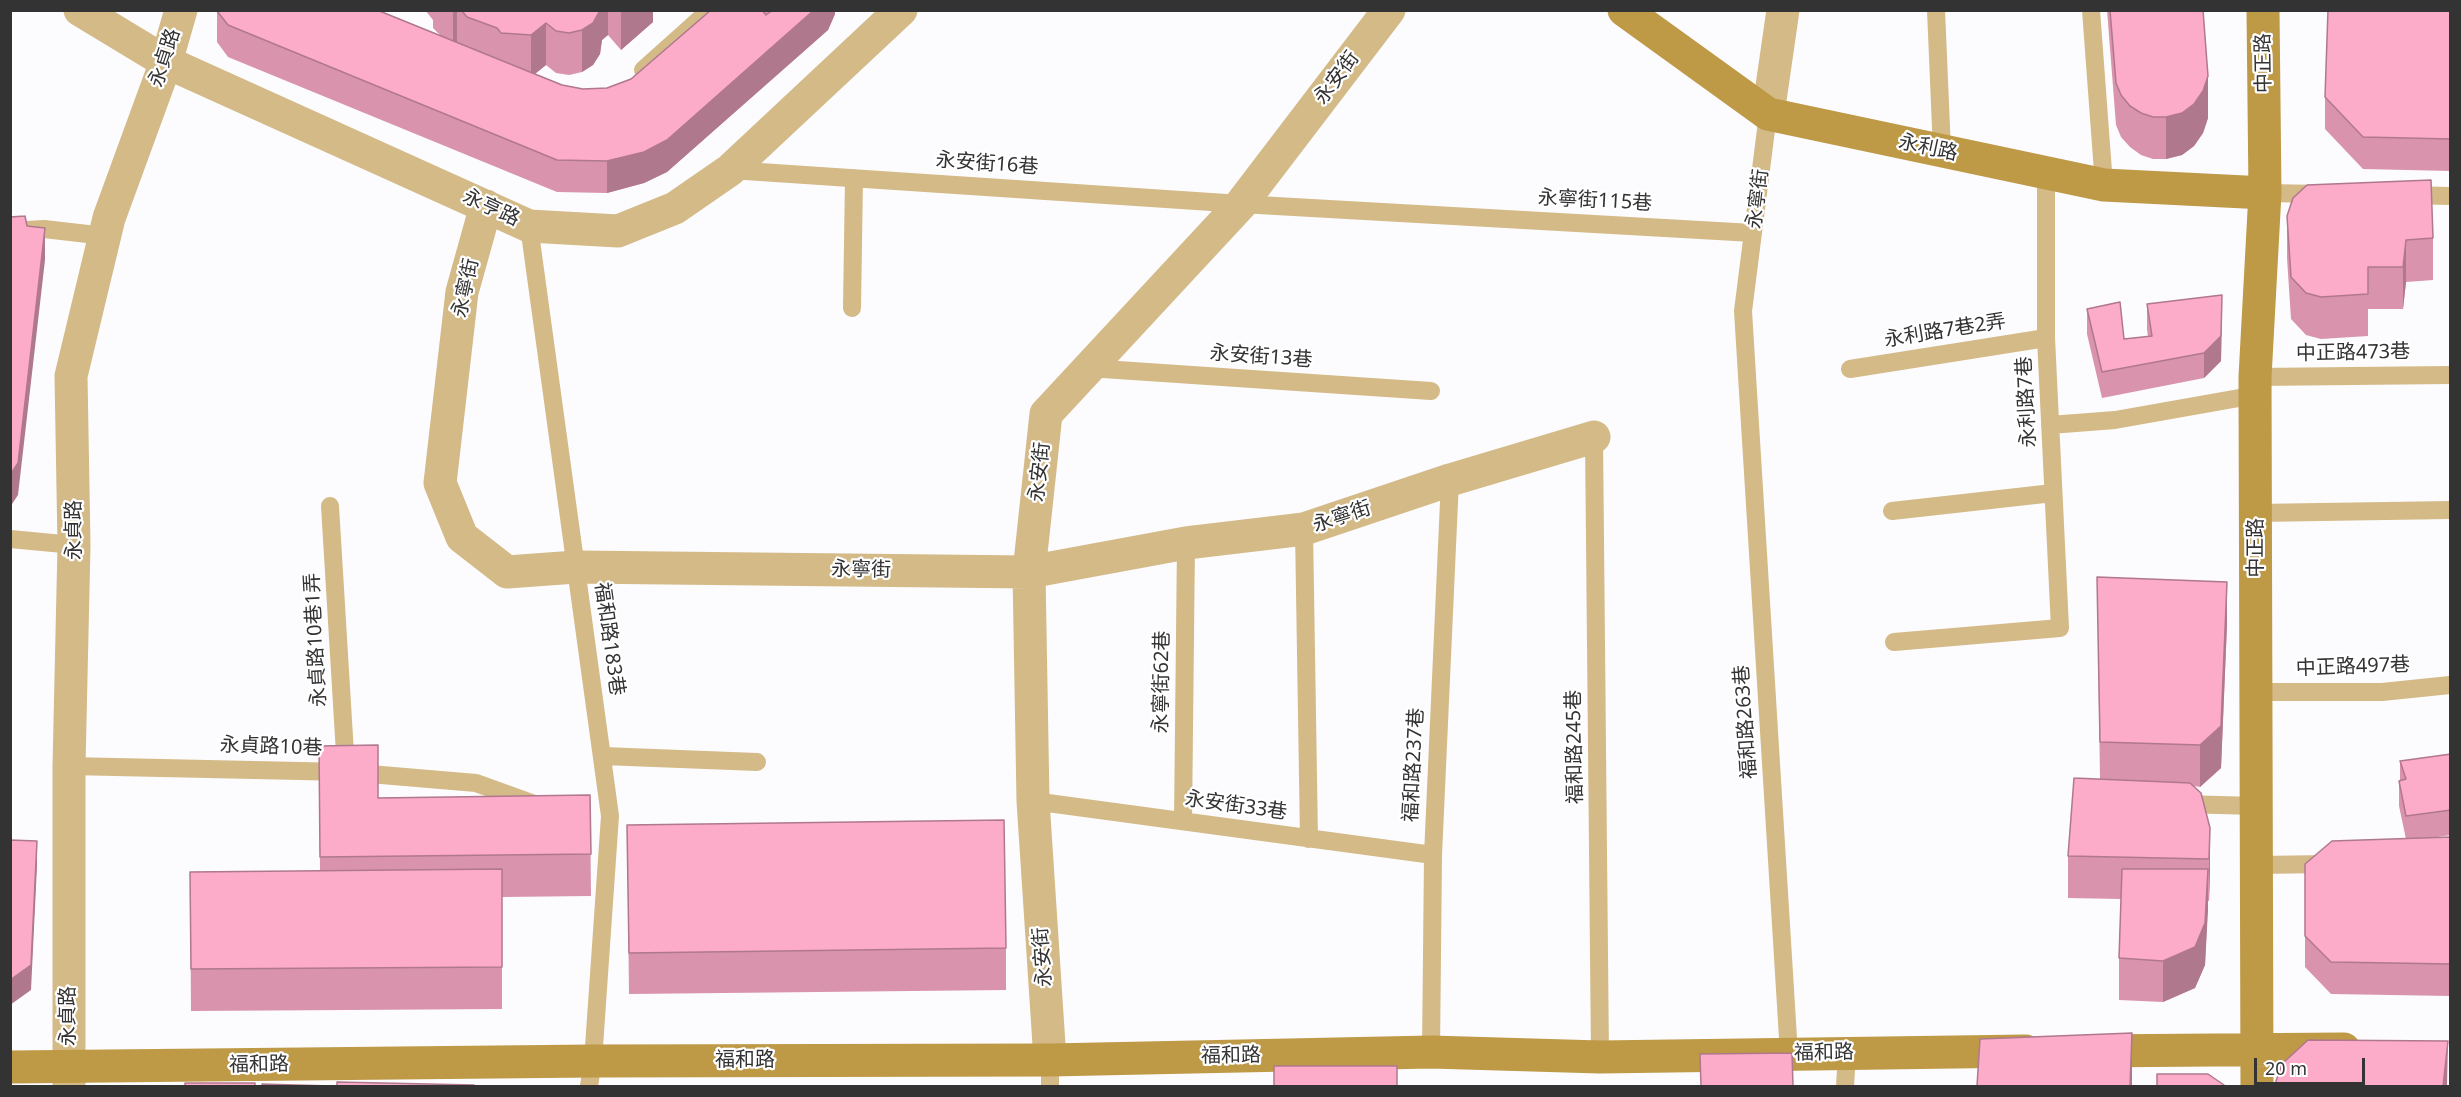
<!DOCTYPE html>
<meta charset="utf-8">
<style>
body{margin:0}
#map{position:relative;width:2461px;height:1097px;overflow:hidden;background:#fcfbfe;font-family:"Noto Sans",sans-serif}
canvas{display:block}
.frame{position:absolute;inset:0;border:12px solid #333334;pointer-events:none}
.scale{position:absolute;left:2254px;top:1058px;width:111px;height:27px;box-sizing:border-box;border:3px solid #333334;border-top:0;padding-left:8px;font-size:18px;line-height:21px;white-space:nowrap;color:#333334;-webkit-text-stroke:4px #fff;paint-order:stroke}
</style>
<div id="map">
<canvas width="2461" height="1097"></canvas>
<div class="frame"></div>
<div class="scale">20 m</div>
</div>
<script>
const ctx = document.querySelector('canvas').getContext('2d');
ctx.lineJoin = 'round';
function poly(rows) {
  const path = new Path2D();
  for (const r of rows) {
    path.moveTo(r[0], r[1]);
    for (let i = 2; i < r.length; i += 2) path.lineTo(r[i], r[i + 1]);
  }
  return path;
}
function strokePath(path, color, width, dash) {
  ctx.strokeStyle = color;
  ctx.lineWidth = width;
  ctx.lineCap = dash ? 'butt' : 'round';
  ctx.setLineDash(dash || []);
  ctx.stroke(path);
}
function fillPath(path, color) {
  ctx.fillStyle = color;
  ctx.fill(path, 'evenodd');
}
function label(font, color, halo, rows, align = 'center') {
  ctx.font = font + ' "Noto Sans","Noto Sans TC",sans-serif';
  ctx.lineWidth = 4.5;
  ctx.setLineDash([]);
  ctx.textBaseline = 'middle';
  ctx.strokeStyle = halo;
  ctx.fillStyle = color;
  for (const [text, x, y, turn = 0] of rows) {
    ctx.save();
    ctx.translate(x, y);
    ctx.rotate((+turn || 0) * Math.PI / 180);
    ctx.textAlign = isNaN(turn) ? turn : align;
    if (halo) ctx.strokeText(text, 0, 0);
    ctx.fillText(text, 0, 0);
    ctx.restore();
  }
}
strokePath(poly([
 [1936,10,1942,151],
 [2091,10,2104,185],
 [643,70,710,10],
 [1768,114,1743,311,1789,1054],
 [730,170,1241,204,1753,233],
 [2265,193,2323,194],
 [2407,195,2450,196],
 [529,226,610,816,593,1061,589,1086],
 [10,231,44,229,105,236],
 [852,308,854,178],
 [1088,368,1431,391],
 [1850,369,2046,338],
 [2255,377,2450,375],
 [2050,425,2115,420,2256,395],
 [1594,437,1600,1057],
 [330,506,346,770],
 [1892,511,2053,493],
 [2256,513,2450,510],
 [1304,529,1309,839],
 [10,539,74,545],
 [1894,642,2060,628,2046,338,2046,172],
 [2256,692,2382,692,2450,685],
 [603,756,757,762],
 [69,766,346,772,476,783,537,805],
 [1033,801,1433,855],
 [2181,804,2257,806],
 [1183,821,1186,543],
 [2257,865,2328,864],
 [1431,1052,1433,855,1450,480],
 [1050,1060,1050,1086],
 [1845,1086,1847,1053]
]), '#d3ba87', 18);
strokePath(poly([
 [80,10,166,62,529,226,618,231,675,208,730,170,901,10],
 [1768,114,1783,10],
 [486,206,462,292,440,483,462,537,507,572,576,567,1029,572,1186,543,1304,529,1450,480,1594,437],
 [1050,1060,1033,801,1029,572,1046,414,1241,204,1389,10],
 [69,1086,69,766,74,545,71,376,109,218,166,62,181,10]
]), '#d3ba87', 33);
strokePath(poly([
 [1624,10,1768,114,2104,185,2265,193],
 [2086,1051,2344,1049],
 [10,1067,593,1061,1050,1060,1431,1052,1600,1057,2026,1051],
 [2257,1086,2255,377,2265,193,2263,10]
]), '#be9946', 33);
fillPath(poly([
 [217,10,441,36,433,28,433,20,425,10,653,10,653,22,621,50,608,35,602,40,600,54,593,65,582,72,569,75,556,73,546,65,535,74,562,85,583,89,607,88,631,79,711,10,835,10,835,14,828,30,667,172,644,183,607,193,557,192,228,57,217,42],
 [2107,10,2203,10,2208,118,2203,133,2194,146,2182,155,2166,159,2153,159,2141,155,2130,147,2121,137,2116,125],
 [2451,10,2451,171,2363,169,2325,129,2325,97],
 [2287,216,2433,238,2433,280,2406,282,2403,309,2368,309,2368,336,2321,339,2306,335,2291,319,2287,258],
 [2147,304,2222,320,2221,361,2204,378,2102,398,2087,334,2087,309,2124,339,2148,337,2147,329],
 [2097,577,2227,624,2221,768,2200,787,2194,786,2201,793,2210,870,2209,901,2208,901,2205,965,2195,988,2163,1002,2119,1000,2119,958,2121,899,2068,898,2068,856,2100,779],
 [319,746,378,798,590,795,591,896,502,897,502,1009,191,1011,190,872,320,871],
 [2451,754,2451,835,2430,838,2451,837,2451,996,2331,994,2305,967,2305,864,2406,839,2399,806,2399,781,2400,780,2400,761],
 [627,825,1006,948,1006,990,629,994]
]), '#d993ad');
fillPath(poly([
 [453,10,457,10,457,48,453,51],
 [600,10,608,10,608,35,602,40,600,54,593,65,582,72,582,30],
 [621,10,653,10,653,22,621,50],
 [814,10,835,10,835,14,828,30,667,172,644,183,607,193,607,161],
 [546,23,546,65,531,77,531,35],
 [2208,76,2208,118,2203,133,2194,146,2182,155,2166,159,2166,117],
 [45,228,45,260,18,495,10,507,10,475],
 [2406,240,2406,282,2403,309,2403,267],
 [2222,295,2221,361,2204,378,2204,353],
 [2227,582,2227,624,2221,768,2200,787,2200,745],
 [2210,828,2210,870,2209,901,2209,859],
 [37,841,37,866,31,990,10,1005,10,980],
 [2208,869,2208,910,2205,965,2195,988,2163,1002,2163,961],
 [2132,1033,2132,1086,2130,1086],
 [2448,1041,2447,1086,2443,1086]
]), '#b0788d');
const building = poly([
 [377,10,562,85,583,89,607,88,631,79,711,10,762,10,766,15,773,10,814,10,667,140,644,152,607,161,557,160,228,25,217,11,377,10],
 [461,10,600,10,593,23,582,30,569,33,556,31,546,23,531,35,501,33,497,28,467,17,461,10],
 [2110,10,2203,10,2208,76,2203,91,2194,104,2182,113,2166,117,2153,117,2141,113,2130,106,2121,95,2116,83,2110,10],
 [2328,10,2451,10,2451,139,2363,137,2325,97,2328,10],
 [2431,180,2433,238,2406,240,2403,267,2368,267,2368,294,2321,297,2306,293,2291,277,2287,216,2293,198,2307,185,2431,180],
 [25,216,27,226,45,228,18,463,10,475,10,217,25,216],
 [2222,295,2221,336,2204,353,2102,372,2087,309,2120,302,2124,339,2152,336,2147,304,2222,295],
 [2097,577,2227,582,2221,726,2200,745,2100,742,2097,577],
 [378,745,378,798,590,795,591,854,320,857,319,746,378,745],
 [2451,754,2451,810,2406,816,2399,781,2406,779,2400,761,2451,754],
 [2074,778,2190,783,2201,793,2210,828,2209,859,2068,856,2074,778],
 [1004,820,1006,948,629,953,627,825,1004,820],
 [2451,837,2451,964,2331,962,2305,936,2305,864,2332,841,2451,837],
 [10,840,37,841,31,965,10,980,10,840],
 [502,869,502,967,191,969,190,872,502,869],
 [2122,869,2208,869,2205,923,2195,947,2163,961,2119,958,2122,869],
 [2132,1033,2130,1086,1977,1086,1980,1039,2132,1033],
 [2308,1040,2448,1041,2443,1086,2276,1086,2276,1081,2282,1064,2308,1040],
 [1792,1053,1793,1086,1701,1086,1700,1054,1792,1053],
 [1274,1066,1397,1066,1397,1086,1274,1086,1274,1066],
 [2157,1074,2208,1074,2224,1085,2224,1086,2157,1086,2157,1074],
 [337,1082,474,1085,474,1086,337,1086,337,1082],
 [185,1083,255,1083,255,1086,185,1086,185,1083],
 [262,1084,330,1086,262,1086,262,1084]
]);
fillPath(building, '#fcabc9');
strokePath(building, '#b0788d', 1.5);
label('20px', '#333334', '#fff', [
 ["永貞路",165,58,-72],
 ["中正路",2264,63,-91],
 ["永安街",1337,78,-53],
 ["永利路",1928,148,12],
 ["永安街16巷",987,164,4],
 ["永寧街",1758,199,-83],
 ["永寧街115巷",1595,201,3],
 ["永亨路",491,208,25],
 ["永寧街",466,288,-78],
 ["永利路7巷2弄",1945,331,-9],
 ["中正路473巷",2353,353,-1],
 ["永安街13巷",1261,357,4],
 ["永利路7巷",2027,402,-93],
 ["永安街",1040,472,-84],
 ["永寧街",1342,517,-18],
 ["永貞路",74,530,-90],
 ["中正路",2256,548,-90],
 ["永寧街",861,570,1],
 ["福和路183巷",609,639,82],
 ["永貞路10巷1弄",316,640,-93],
 ["中正路497巷",2353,667,-2],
 ["永寧街62巷",1162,682,-89],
 ["福和路263巷",1746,722,-94],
 ["永貞路10巷",271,747,2],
 ["福和路245巷",1575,747,-91],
 ["福和路237巷",1414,765,-87],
 ["永安街33巷",1236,806,8],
 ["永安街",1043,957,-94],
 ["永貞路",68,1016,-90],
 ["福和路",1824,1053,-1],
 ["福和路",1231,1056,-1],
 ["福和路",745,1060],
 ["福和路",259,1065,-1]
]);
</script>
